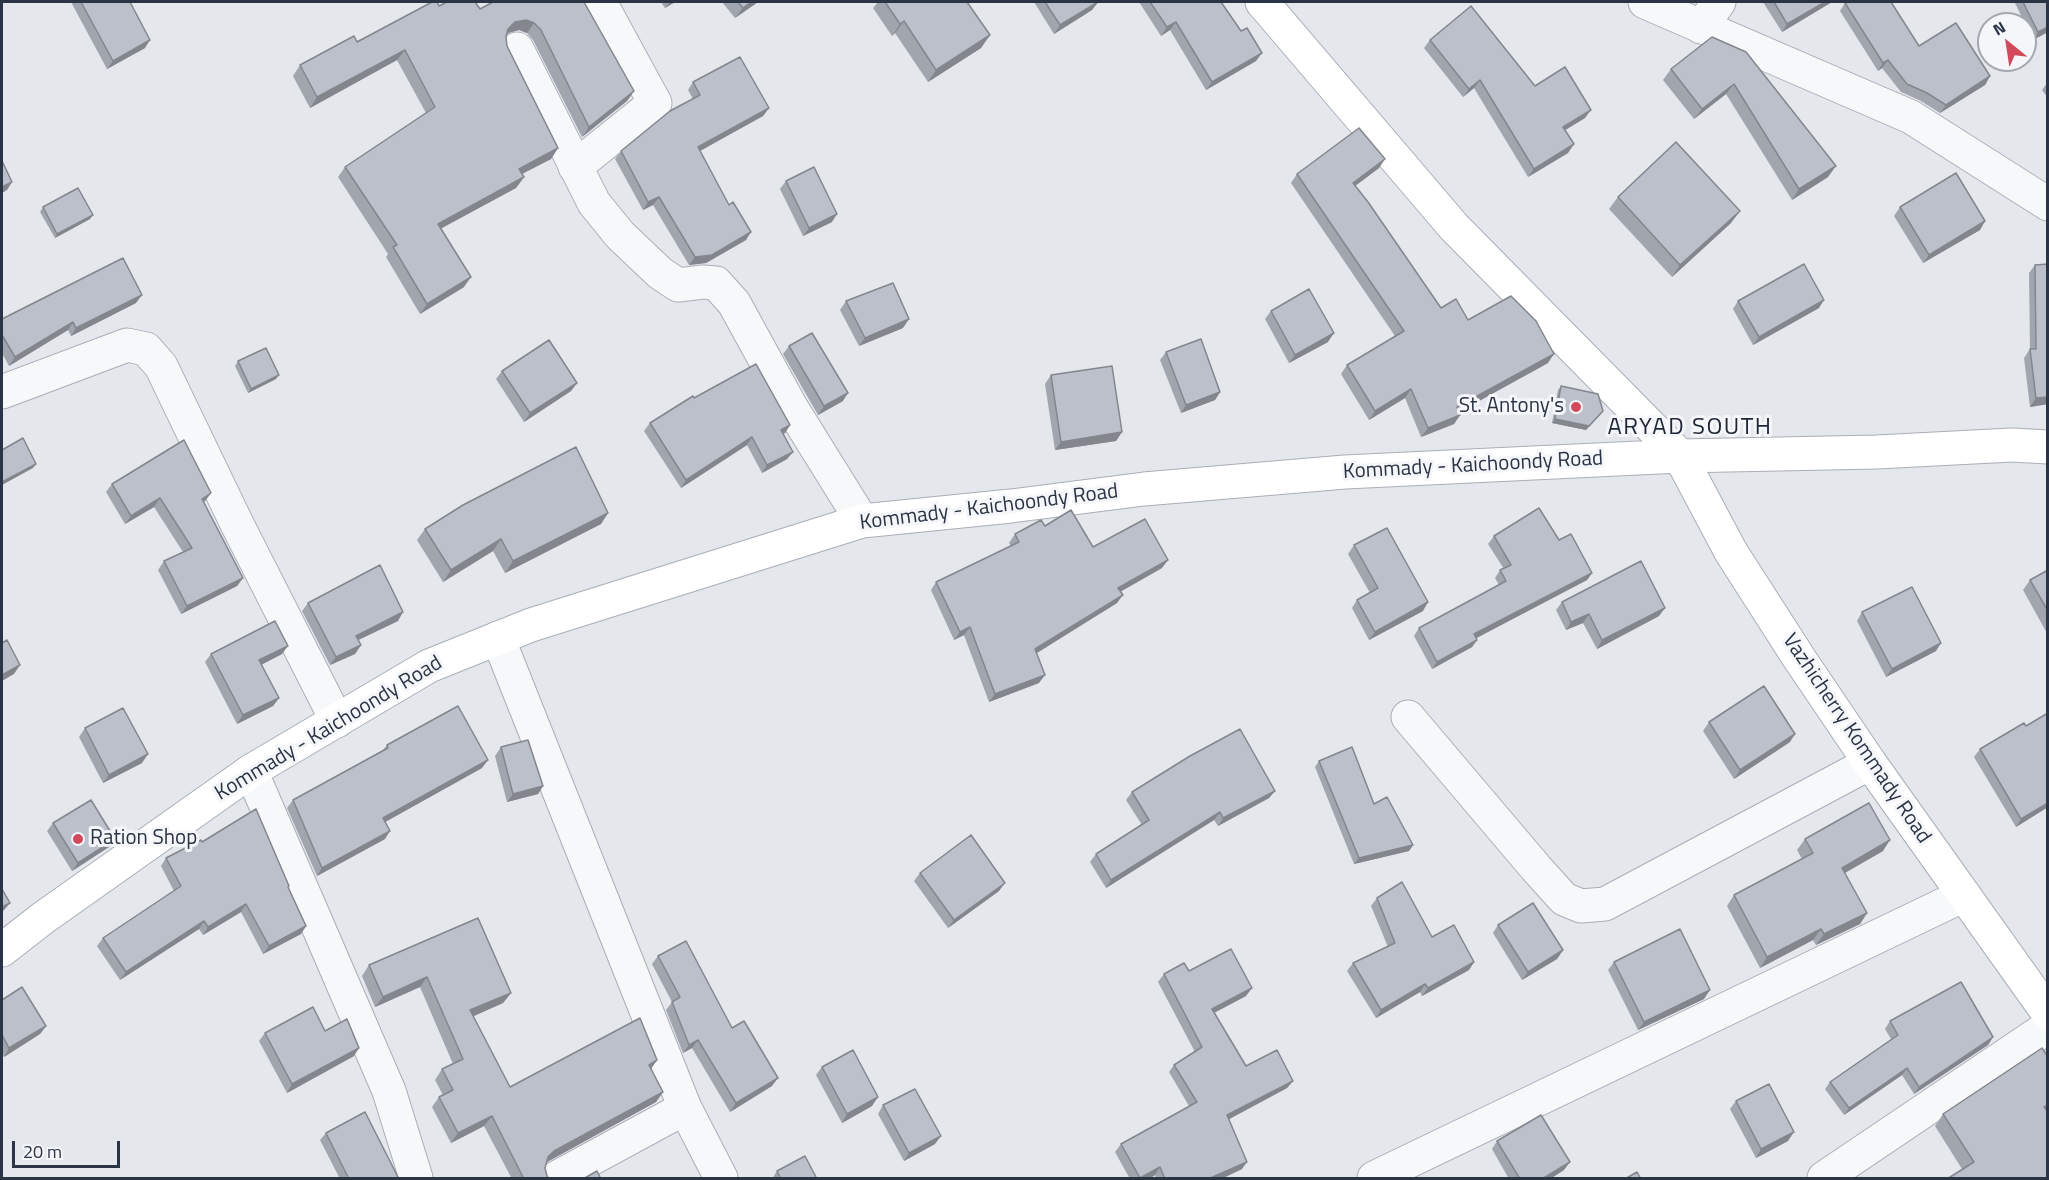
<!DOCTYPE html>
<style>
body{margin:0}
#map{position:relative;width:2049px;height:1180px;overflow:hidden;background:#e4e7ec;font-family:"Titillium Web",sans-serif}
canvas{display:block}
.frame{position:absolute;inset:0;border:3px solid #2b3445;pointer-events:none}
.north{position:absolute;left:1977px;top:12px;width:60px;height:60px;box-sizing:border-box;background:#f4f6f9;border:2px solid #a4a8b1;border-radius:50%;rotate:330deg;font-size:16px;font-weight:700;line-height:24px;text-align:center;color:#2b3445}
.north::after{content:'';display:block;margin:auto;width:21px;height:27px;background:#d1495b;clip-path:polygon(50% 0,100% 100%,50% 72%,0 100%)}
.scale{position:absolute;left:12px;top:1141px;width:108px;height:27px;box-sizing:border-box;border:3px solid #2b3445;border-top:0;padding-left:8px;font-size:18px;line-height:21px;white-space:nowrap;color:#2b3445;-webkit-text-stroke:4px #f4f6f9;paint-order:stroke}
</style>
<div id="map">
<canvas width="2049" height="1180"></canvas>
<div class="frame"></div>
<div class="north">N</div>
<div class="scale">20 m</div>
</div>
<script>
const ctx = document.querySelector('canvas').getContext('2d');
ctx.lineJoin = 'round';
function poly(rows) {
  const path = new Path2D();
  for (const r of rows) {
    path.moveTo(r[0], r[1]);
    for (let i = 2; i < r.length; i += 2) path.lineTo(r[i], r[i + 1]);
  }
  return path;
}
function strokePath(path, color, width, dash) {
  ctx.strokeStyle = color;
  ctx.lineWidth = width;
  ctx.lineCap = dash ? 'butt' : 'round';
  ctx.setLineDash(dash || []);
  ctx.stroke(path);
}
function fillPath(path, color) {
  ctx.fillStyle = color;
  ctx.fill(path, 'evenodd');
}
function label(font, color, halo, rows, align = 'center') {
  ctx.font = font + ' "Titillium Web",sans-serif';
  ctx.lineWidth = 6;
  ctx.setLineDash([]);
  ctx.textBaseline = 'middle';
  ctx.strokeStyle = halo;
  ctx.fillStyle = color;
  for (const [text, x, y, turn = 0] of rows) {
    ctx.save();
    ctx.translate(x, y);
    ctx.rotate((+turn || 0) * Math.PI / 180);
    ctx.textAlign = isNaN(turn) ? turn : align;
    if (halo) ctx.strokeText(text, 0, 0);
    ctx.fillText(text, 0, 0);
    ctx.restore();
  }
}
const minor = poly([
 [1645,2,1911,117,2048,204],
 [1701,27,1719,2],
 [517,49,594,203,620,235,660,273,678,285,703,282,716,283,734,303,791,407,862,521],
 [575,167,655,103,600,2],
 [2,392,127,345,146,349,161,366,237,524,337,721],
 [498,638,685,1108,721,1178],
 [1408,717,1536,868,1564,899,1581,906,1605,904,1870,763],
 [251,771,389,1091,416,1178],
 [556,1178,685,1108],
 [1374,1178,1964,895],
 [1824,1178,2048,1027]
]);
const secondary = poly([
 [1262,2,1454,227,1680,456,1731,552,1799,658,1870,763,2048,1013],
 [2,950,43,918,251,771,429,666,531,625,862,521,1011,506,1144,489,1345,472,1680,456,1877,452,2012,445,2048,447]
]);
strokePath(minor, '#a9aeb7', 35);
strokePath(secondary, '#a9aeb7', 35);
strokePath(minor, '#f7f8fa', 33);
strokePath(secondary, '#fff', 33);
fillPath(poly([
 [71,2,130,2,145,48,107,69],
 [584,2,634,91,627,101,582,137,533,40,527,33,519,30,508,33,507,34,506,37,507,46,558,148,551,159,522,174,524,177,516,188,441,228,464,287,420,314,386,257,388,254,338,177,345,167,426,113,397,60,310,108,293,76,300,65,439,6,480,9],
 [661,2,675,2,665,8],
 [722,2,758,2,735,18],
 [878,2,967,2,990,35,981,48,928,82,895,33,892,36,873,8],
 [1034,2,1098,2,1092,10,1054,34],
 [1139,2,1221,2,1256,61,1206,90,1170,30,1161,36],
 [1763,2,1832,2,1782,32],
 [2016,2,2048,2,2048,32,2033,40,2015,3],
 [1845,3,1919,46,1990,76,1985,85,1940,113,1921,101,1901,92,1882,68,1878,71,1840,11],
 [1430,40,1535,86,1585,118,1565,130,1568,153,1528,177,1474,88,1463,97,1424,48],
 [1746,52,1828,177,1792,200,1726,94,1694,119,1663,80,1671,69],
 [693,82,769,108,763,116,700,150,746,240,706,263,689,265,653,205,643,210,615,159,621,151,693,99,688,90],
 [2048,82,2048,98,2042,90],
 [1379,168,1355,186,1441,308,1468,320,1548,363,1459,412,1460,415,1454,424,1421,437,1405,398,1369,420,1341,374,1347,365,1395,336,1291,183,1297,174],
 [786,181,832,222,803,236,780,189],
 [1618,197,1731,223,1672,277,1609,209],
 [43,207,90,219,55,238,40,212],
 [1900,207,1985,221,1980,230,1923,263,1894,216],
 [2035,265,2048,404,2030,407,2024,358,2030,349,2029,273],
 [846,301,903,328,859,346,840,310],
 [1738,301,1819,308,1753,345,1733,309],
 [136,303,71,336,68,330,9,366,2,353,2,319],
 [1271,311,1328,342,1289,363,1265,319],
 [789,346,843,401,818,415,783,354],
 [1166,352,1220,392,1215,400,1181,413,1160,360],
 [238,361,276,379,248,393,235,366],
 [502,371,577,383,571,391,524,422,496,379],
 [1051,375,1122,432,1116,441,1055,450,1045,384],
 [1561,386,1600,415,1586,430,1552,423,1558,390],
 [694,398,790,425,785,433,783,434,793,452,787,459,762,473,747,445,681,488,644,431,650,423],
 [112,484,211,493,204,502,243,578,237,586,181,614,158,570,164,561,183,552,154,507,125,524,106,492],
 [608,513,601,524,505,573,493,551,443,582,417,540,425,529],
 [1045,526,1093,547,1162,568,1121,591,1117,603,1036,653,1039,683,989,702,964,635,954,640,931,590,936,582,1011,546,1009,543,1015,534],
 [1494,536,1559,540,1592,573,1587,580,1476,638,1477,640,1472,647,1432,669,1414,636,1419,628,1499,585,1495,578,1500,570,1504,569,1488,544],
 [1354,545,1423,611,1369,640,1352,608,1357,600,1370,593,1348,554],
 [2048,570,2048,635,2023,590,2030,580],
 [1562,602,1659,616,1597,649,1583,623,1566,630,1556,610],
 [308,603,398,621,358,640,361,645,355,654,330,665,302,611],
 [1862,612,1936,651,1886,677,1857,621],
 [211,654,282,654,261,665,279,698,273,706,237,724,205,662],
 [2048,713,2048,807,2016,827,1974,757,1980,749,2026,726],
 [1709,722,1790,742,1734,779,1703,731],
 [85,728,142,763,103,783,79,737],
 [387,745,482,768,385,822,385,839,317,876,287,808,293,800,383,750],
 [501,747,543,786,538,794,507,802,495,756],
 [1319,761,1413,845,1409,851,1354,864,1315,767],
 [1275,791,1269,798,1218,826,1214,820,1106,888,1090,862,1096,854,1142,825,1126,800,1132,792],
 [53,823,115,839,109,847,72,871,47,831],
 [1805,839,1883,851,1845,873,1867,913,1860,924,1816,945,1813,940,1760,968,1727,906,1734,895,1802,859,1797,850],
 [202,842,288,887,306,926,301,934,263,954,241,912,203,935,199,929,120,980,97,946,103,938,174,891,161,866,166,858],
 [920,873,999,891,948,928,914,881],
 [1377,898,1432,937,1474,962,1469,970,1422,996,1420,992,1376,1018,1347,971,1353,963,1388,947,1371,906],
 [1498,925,1563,950,1557,959,1522,980,1493,933],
 [658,956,732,1028,772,1086,730,1112,692,1048,683,1053,666,1010,672,1002,652,964],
 [1614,962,1704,999,1638,1030,1608,970],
 [369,965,511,993,503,1003,473,1016,510,1087,657,1060,651,1069,663,1092,656,1102,547,1162,545,1168,547,1176,549,1179,512,1179,484,1126,451,1143,432,1107,439,1097,443,1095,435,1080,442,1069,453,1064,420,987,375,1007,362,976],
 [1189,971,1246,996,1214,1013,1246,1066,1293,1081,1287,1088,1229,1119,1242,1169,1221,1179,1156,1179,1155,1175,1149,1179,1130,1179,1115,1152,1121,1144,1189,1106,1169,1072,1174,1065,1195,1052,1158,982,1164,974],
 [2,1000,46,1026,40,1034,4,1057,2,1053],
 [1890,1021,1993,1037,1988,1045,1914,1094,1902,1075,1844,1115,1825,1089,1830,1082,1891,1039,1885,1029],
 [325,1031,354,1056,287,1093,259,1041,265,1033],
 [2048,1057,2048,1179,1962,1169,1935,1126,1943,1114],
 [822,1067,872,1106,842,1123,816,1075],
 [1736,1101,1788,1141,1756,1158,1730,1109],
 [883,1105,935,1144,904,1161,878,1114],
 [326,1133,399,1179,340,1179,320,1140],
 [1497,1141,1564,1170,1550,1179,1509,1179,1492,1149],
 [777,1171,817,1179,772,1179]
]), '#a1a5ae');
fillPath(poly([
 [670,2,675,2,665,8],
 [751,2,758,2,735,18,743,8],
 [1098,2,1092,10,1054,34,1060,25],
 [1825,2,1832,2,1782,32,1787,24],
 [526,20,534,23,527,33,519,30,508,33,501,39,508,29,515,22],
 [904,21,895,33,892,36,900,24],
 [1176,22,1170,30,1161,36,1167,27],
 [2048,27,2048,32,2033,40,2038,32],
 [990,35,981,48,928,82,936,70],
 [150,40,145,48,107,69,113,61],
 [405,50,397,60,310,108,317,97],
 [1262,53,1256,61,1206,90,1212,82],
 [1888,60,1882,68,1878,71,1883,63],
 [1990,76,1985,85,1940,113,1946,105],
 [1480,80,1474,88,1463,97,1469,89],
 [1734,84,1726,94,1694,119,1702,109],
 [634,91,627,101,582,137,589,127],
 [769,108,763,116,693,155,698,147],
 [1591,110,1585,118,1557,135,1563,127],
 [1574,144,1568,153,1528,177,1534,169],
 [558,148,551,159,512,179,519,169],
 [1385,159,1379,168,1347,192,1353,183],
 [1836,166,1828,177,1792,200,1799,189],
 [524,177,516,188,431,234,438,224],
 [12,182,7,190,2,193,2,187],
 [659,197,653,205,643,210,648,202],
 [1740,211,1731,223,1672,277,1680,265],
 [837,214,832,222,803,236,809,228],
 [93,215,90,219,55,238,57,234],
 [1985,221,1980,230,1923,263,1929,255],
 [751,232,746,240,706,263,689,265,695,257],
 [471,277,464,287,420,314,427,304],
 [142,295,136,303,71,336,76,328],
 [1824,300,1819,308,1753,345,1759,337],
 [909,319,903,328,859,346,865,338],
 [73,322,68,330,9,366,15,357],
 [1334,333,1328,342,1289,363,1295,355],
 [1554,354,1548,363,1450,417,1457,407],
 [279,375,276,379,248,393,251,389],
 [577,383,571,391,524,422,530,413],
 [1411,389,1405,398,1369,420,1375,411],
 [1220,392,1215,400,1181,413,1186,405],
 [848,393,843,401,818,415,824,406],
 [2048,397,2048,404,2030,407,2036,398],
 [1603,411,1586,430,1552,423,1555,419],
 [1460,415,1454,424,1421,437,1428,428],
 [790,425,785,433,775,438,781,430],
 [1122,432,1116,441,1055,450,1061,442],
 [752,437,747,445,681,488,686,480],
 [793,452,787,459,762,473,767,465],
 [36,464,33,468,2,485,2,482],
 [211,493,205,501,196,507,202,499],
 [160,498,154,507,125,524,131,516],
 [608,513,601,524,505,573,513,561],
 [501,539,493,551,443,582,451,570],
 [1168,560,1162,568,1113,596,1118,588],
 [1592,573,1587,580,1469,642,1474,634],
 [243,578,237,586,181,614,187,606],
 [1123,595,1117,603,1029,658,1035,649],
 [1428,602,1423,611,1369,640,1375,632],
 [1665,608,1659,616,1597,649,1602,640],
 [403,612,398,621,350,644,356,636],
 [1589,614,1583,623,1566,630,1571,622],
 [970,627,964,635,954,640,960,632],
 [1477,640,1472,647,1432,669,1437,662],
 [1941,643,1936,651,1886,677,1892,669],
 [361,645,355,654,330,665,336,657],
 [288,646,282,654,253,669,259,660],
 [20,665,14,674,2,681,2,675],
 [1045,675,1039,683,989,702,995,694],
 [279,698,273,706,237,724,243,715],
 [1795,734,1790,742,1734,779,1740,770],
 [148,754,142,763,103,783,109,775],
 [488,760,482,768,378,826,383,818],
 [543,786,538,794,507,802,513,794],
 [1275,791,1269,798,1218,826,1223,818],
 [2048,803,2048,807,2016,827,2021,819],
 [1220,812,1214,820,1106,888,1111,880],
 [390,831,385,839,317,876,322,868],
 [115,839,109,847,72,871,78,863],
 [1890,840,1883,851,1834,879,1842,868],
 [1413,845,1409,851,1354,864,1359,858],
 [1005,883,999,891,948,928,954,920],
 [10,903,4,910,2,912,2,907],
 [246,904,241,912,203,935,208,927],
 [1867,913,1860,924,1816,945,1824,934],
 [204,921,199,929,120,980,126,972],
 [306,926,301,934,263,954,269,946],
 [1821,929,1813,940,1760,968,1767,957],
 [1563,950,1557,959,1522,980,1528,972],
 [1474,962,1469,970,1422,996,1428,988],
 [427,977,420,987,375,1007,383,997],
 [1425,984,1420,992,1376,1018,1381,1010],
 [1252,988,1246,996,1206,1017,1212,1009],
 [1710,990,1704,999,1638,1030,1644,1022],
 [511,993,503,1003,463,1021,470,1010],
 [46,1026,40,1034,4,1057,9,1048],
 [1993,1037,1988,1045,1914,1094,1919,1087],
 [698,1040,692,1048,683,1053,689,1045],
 [359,1048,354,1056,287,1093,292,1084],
 [657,1060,650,1070,649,1065],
 [1907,1068,1902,1075,1844,1115,1849,1108],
 [778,1078,772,1086,730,1112,736,1103],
 [1293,1081,1287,1088,1222,1123,1227,1115],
 [663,1092,656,1102,547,1162,540,1168,548,1157,554,1151],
 [878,1097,872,1106,842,1123,847,1114],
 [492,1116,484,1126,451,1143,458,1133],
 [1794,1132,1788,1141,1756,1158,1761,1149],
 [941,1136,935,1144,904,1161,909,1153],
 [1247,1162,1242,1169,1221,1179,1208,1179],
 [1570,1162,1564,1170,1550,1179,1542,1179],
 [1160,1167,1155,1175,1149,1179,1140,1179]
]), '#83868d');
const building = poly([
 [81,2,130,2,150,40,113,61,81,2],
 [432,2,437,2,439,6,447,2,475,2,480,9,493,2,584,2,634,91,589,127,541,30,534,23,526,20,515,22,508,29,506,37,507,46,558,148,519,169,524,177,438,224,471,277,427,304,393,247,397,245,345,167,435,107,405,50,317,97,300,65,354,36,357,42,432,2],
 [738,2,751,2,743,8,738,2],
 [885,2,967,2,990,35,936,70,904,21,900,24,885,2],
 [1045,2,1098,2,1060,25,1045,2],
 [1150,2,1221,2,1241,31,1247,28,1262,53,1212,82,1176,22,1167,27,1150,2],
 [1774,2,1825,2,1787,24,1774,2],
 [1848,2,1891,2,1919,46,1956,23,1990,76,1946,105,1927,93,1907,84,1888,60,1883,63,1845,3,1848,2],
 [2023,2,2048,2,2048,27,2038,32,2023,2],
 [1471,6,1535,86,1565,67,1591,110,1563,127,1574,144,1534,169,1480,80,1469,89,1430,40,1471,6],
 [1712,37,1746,52,1836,166,1799,189,1734,84,1702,109,1671,69,1712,37],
 [740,57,769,108,698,147,729,205,733,202,751,232,712,255,695,257,659,197,648,202,621,151,670,111,700,95,693,82,740,57],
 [1359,128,1385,159,1353,183,1368,202,1441,308,1456,299,1468,320,1511,296,1536,321,1554,354,1457,407,1460,415,1428,428,1411,389,1375,411,1347,365,1404,331,1297,174,1359,128],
 [1676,142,1740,211,1680,265,1618,197,1676,142],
 [2,161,12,182,2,187,2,161],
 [814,167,837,214,809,228,786,181,814,167],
 [1956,173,1985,221,1929,255,1900,207,1956,173],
 [78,188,93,215,57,234,43,207,78,188],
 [123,258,142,295,76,328,73,322,15,357,2,335,2,319,123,258],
 [1804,264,1824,300,1759,337,1738,301,1804,264],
 [2048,264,2048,397,2036,398,2030,349,2036,349,2035,265,2048,264],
 [893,283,909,319,865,338,846,301,893,283],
 [1309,289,1334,333,1295,355,1271,311,1309,289],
 [812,333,848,393,824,406,789,346,812,333],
 [1201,339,1220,392,1186,405,1166,352,1201,339],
 [549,340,577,383,530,413,502,371,549,340],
 [266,348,279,375,251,389,238,361,266,348],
 [756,364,790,425,781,430,793,452,767,465,752,437,686,480,650,423,693,396,694,398,756,364],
 [1112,366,1122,432,1061,442,1051,375,1112,366],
 [1561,386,1598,394,1603,411,1589,426,1555,419,1561,386],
 [23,438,36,464,2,482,2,450,23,438],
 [184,440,211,493,202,499,243,578,187,606,164,561,192,548,160,498,131,516,112,484,184,440],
 [576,447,608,513,513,561,501,539,451,570,425,529,463,505,576,447],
 [1539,508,1559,540,1571,534,1592,573,1474,634,1477,640,1437,662,1419,628,1506,581,1500,570,1511,565,1494,536,1539,508],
 [1071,510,1093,547,1145,519,1168,560,1118,588,1123,595,1035,649,1045,675,995,694,970,627,960,632,936,582,1019,542,1015,534,1041,520,1045,526,1071,510],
 [1387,528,1428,602,1375,632,1357,600,1378,588,1354,545,1387,528],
 [1641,561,1665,608,1602,640,1589,614,1571,622,1562,602,1641,561],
 [380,565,403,612,356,636,361,645,336,657,308,603,380,565],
 [2048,570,2048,611,2030,580,2048,570],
 [1912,587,1941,643,1892,669,1862,612,1912,587],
 [275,621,288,646,259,660,279,698,243,715,211,654,275,621],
 [7,640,20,665,2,675,2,643,7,640],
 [1764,686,1795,734,1740,770,1709,722,1764,686],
 [458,706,488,760,383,818,390,831,322,868,293,800,388,748,387,745,458,706],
 [123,708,148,754,109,775,85,728,123,708],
 [2048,713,2048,803,2021,819,1980,749,2024,723,2026,726,2048,713],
 [1240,729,1275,791,1223,818,1220,812,1111,880,1096,854,1149,820,1132,792,1190,756,1240,729],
 [528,740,543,786,513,794,501,747,528,740],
 [1352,747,1374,804,1387,797,1413,845,1359,858,1319,761,1352,747],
 [91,800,115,839,78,863,53,823,91,800],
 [1869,803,1890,840,1842,868,1867,913,1824,934,1821,929,1767,957,1734,895,1813,853,1805,839,1869,803],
 [256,809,289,886,288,887,306,926,269,946,246,904,208,927,204,921,126,972,103,938,181,886,166,858,201,840,202,842,256,809],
 [971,835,1005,883,954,920,920,873,971,835],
 [1402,882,1432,937,1454,925,1474,962,1428,988,1425,984,1381,1010,1353,963,1395,943,1377,898,1402,882],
 [2,889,10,903,2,907,2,889],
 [1533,903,1563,950,1528,972,1498,925,1533,903],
 [478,918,511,993,470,1010,510,1087,640,1018,657,1060,649,1065,663,1092,554,1151,548,1157,545,1168,547,1176,549,1179,524,1179,492,1116,458,1133,439,1097,453,1090,442,1069,463,1059,427,977,383,997,369,965,478,918],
 [1680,929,1710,990,1644,1022,1614,962,1680,929],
 [686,941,732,1028,744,1021,778,1078,736,1103,698,1040,689,1045,672,1002,680,997,658,956,686,941],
 [1231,949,1252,988,1212,1009,1246,1066,1277,1050,1293,1081,1227,1115,1247,1162,1208,1179,1165,1179,1160,1167,1140,1178,1121,1144,1197,1102,1174,1065,1202,1047,1164,974,1184,963,1189,971,1231,949],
 [1961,982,1993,1037,1919,1087,1907,1068,1849,1108,1830,1082,1898,1035,1890,1021,1961,982],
 [22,987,46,1026,9,1048,2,1035,2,1000,22,987],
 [313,1007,325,1031,347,1019,359,1048,292,1084,265,1033,313,1007],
 [2042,1048,2048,1057,2048,1105,2044,1107,2048,1112,2048,1179,1947,1179,1974,1162,1943,1114,2042,1048],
 [853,1050,878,1097,847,1114,822,1067,853,1050],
 [1769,1084,1794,1132,1761,1149,1736,1101,1769,1084],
 [915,1089,941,1136,909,1153,883,1105,915,1089],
 [365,1112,399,1179,349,1179,326,1133,365,1112],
 [1541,1115,1570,1162,1542,1179,1520,1179,1497,1141,1541,1115],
 [805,1156,817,1179,781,1179,777,1171,805,1156],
 [597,1171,601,1179,583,1179,597,1171],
 [1637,1172,1641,1179,1625,1179,1637,1172]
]);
fillPath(building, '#bbc0ca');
strokePath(building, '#83868d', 1.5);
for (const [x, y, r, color] of [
 [1576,407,6,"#d1495b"],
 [78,839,6,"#d1495b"]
]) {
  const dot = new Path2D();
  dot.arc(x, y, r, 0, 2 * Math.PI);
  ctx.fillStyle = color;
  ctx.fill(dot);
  strokePath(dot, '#f4f6f9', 2);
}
label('21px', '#2b3445', '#f4f6f9', [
 ["St. Antony's",1564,407],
 ["Ration Shop",90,839,"left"]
], 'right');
label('21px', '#2b3445', '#f4f6f9', [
 ["Kommady - Kaichoondy Road",1473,466,-3],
 ["Kommady - Kaichoondy Road",989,508,-7],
 ["Kommady - Kaichoondy Road",329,729,-31],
 ["Vazhicherry Kommady Road",1856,739,56]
]);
ctx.letterSpacing = '1.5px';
label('24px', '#1d2536', '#f4f6f9', [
 ["ARYAD SOUTH",1690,428]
]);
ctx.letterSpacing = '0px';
</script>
